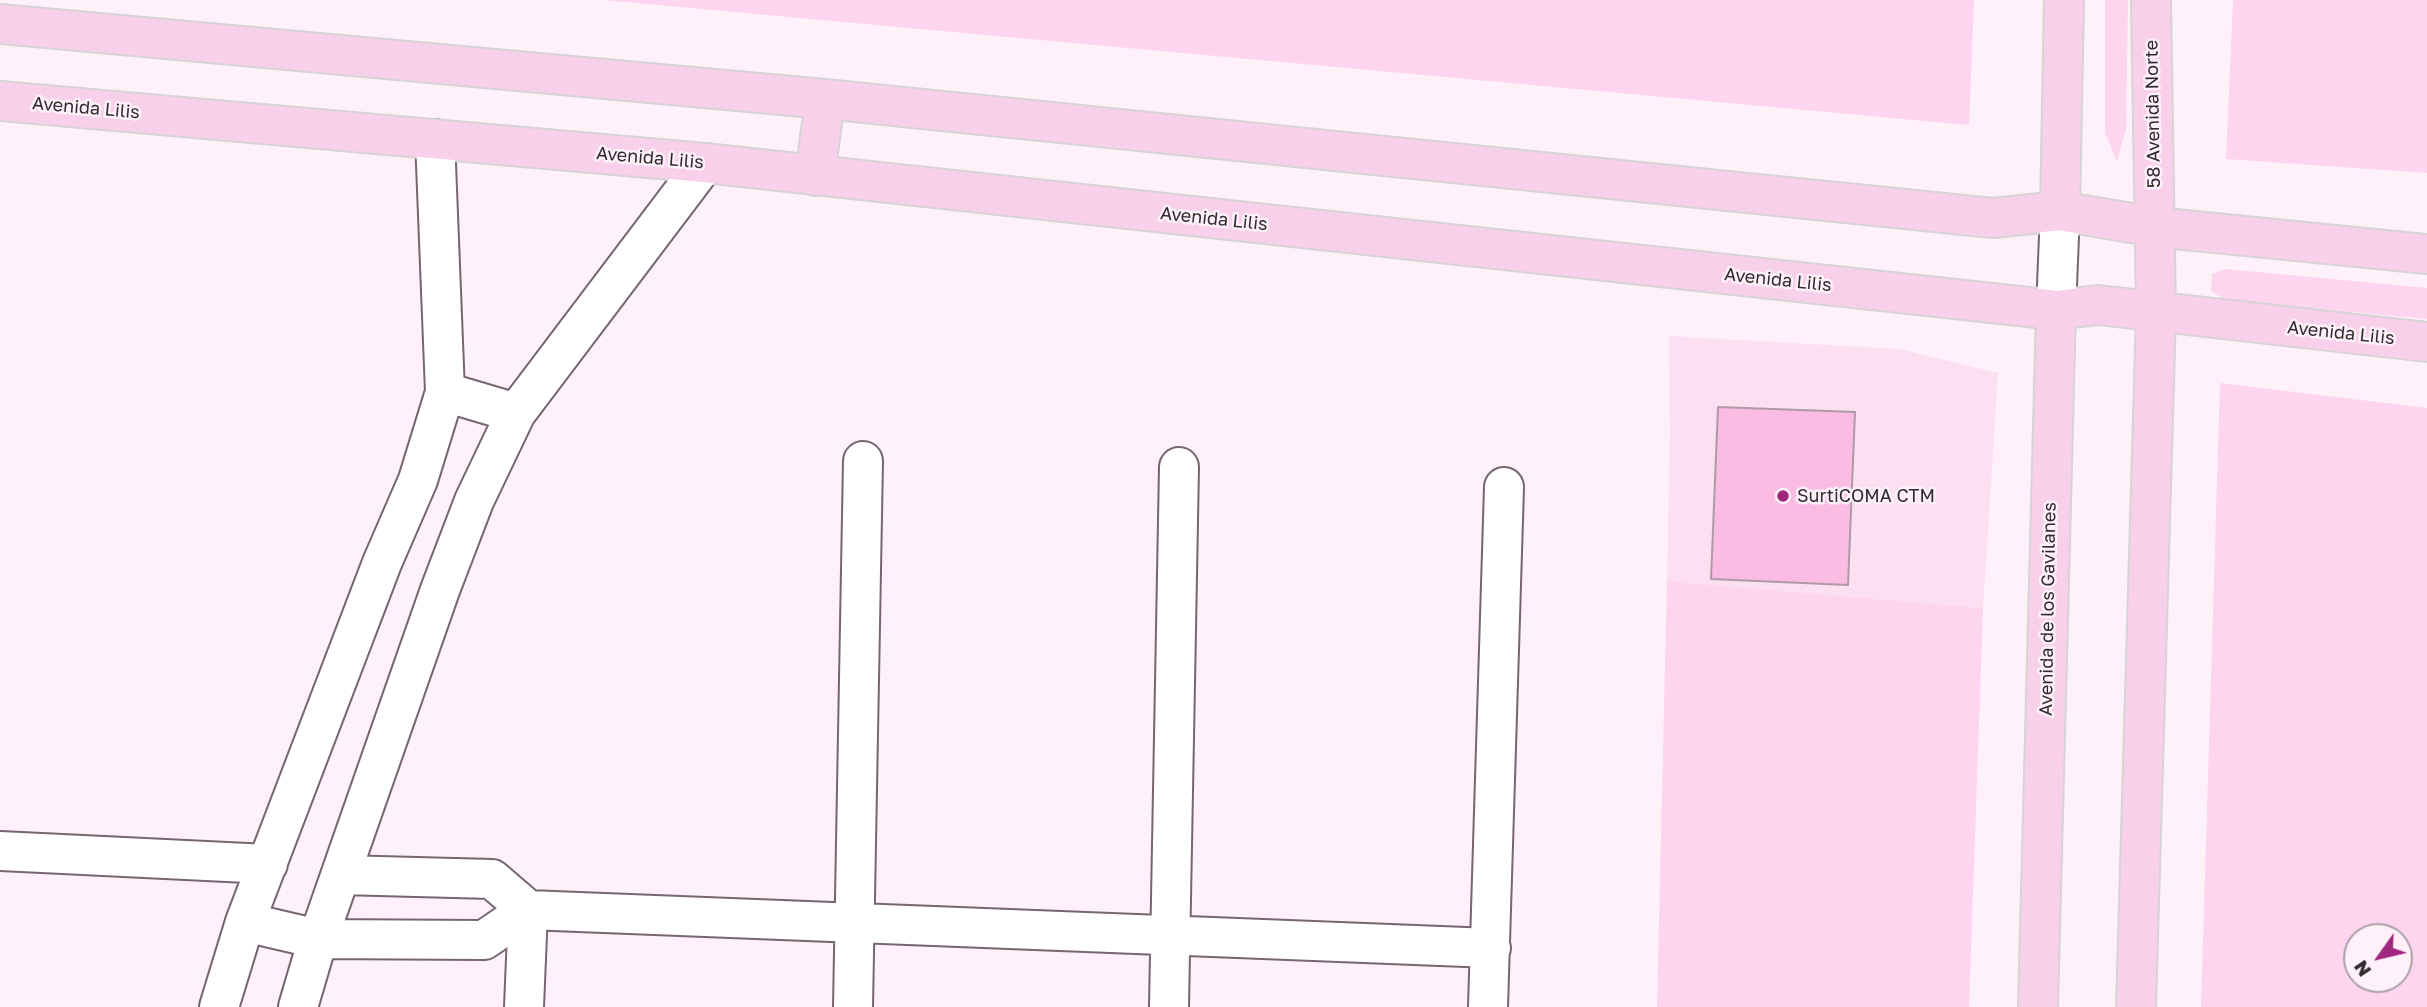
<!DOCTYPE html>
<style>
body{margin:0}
#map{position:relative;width:2427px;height:1007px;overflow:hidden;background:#fef1f9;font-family:"Golos Text",sans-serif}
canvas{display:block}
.north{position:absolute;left:2343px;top:923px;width:70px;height:70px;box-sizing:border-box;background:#fef1f9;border:2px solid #aca1a8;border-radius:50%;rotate:236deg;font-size:19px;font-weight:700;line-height:28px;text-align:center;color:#312a2e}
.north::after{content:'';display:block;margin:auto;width:24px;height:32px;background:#9f277f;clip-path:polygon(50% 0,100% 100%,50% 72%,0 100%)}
</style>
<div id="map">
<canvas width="2427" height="1007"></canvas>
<div class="north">N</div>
</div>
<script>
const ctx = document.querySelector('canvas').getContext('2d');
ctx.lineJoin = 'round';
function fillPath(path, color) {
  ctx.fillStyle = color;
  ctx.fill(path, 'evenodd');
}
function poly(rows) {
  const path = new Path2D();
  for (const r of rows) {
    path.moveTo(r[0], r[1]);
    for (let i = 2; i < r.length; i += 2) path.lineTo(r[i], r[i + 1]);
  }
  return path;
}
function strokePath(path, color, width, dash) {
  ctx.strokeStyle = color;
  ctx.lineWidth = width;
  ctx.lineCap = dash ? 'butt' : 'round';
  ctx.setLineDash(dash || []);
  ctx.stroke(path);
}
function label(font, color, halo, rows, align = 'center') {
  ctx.font = font + ' "Golos Text",sans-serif';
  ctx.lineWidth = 5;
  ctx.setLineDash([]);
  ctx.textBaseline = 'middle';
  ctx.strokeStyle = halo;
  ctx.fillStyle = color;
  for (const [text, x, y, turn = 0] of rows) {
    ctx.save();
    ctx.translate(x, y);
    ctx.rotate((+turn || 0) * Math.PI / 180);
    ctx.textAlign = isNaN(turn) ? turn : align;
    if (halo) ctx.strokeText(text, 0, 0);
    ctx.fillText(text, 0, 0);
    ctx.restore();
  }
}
fillPath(poly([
 [1669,336,1899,349,1998,373,1983,608,1667,581,1670,432]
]), '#fce0f1');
fillPath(poly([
 [604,0,1974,0,1969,125],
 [2105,0,2128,0,2126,129,2117,161,2105,133],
 [2233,0,2427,0,2427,173,2226,159],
 [2226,269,2427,288,2427,319,2226,300,2211,291,2212,274],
 [2220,383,2427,408,2427,1007,2201,1007],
 [2357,937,2399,937,2399,979,2357,979],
 [1667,581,1983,608,1969,1007,1657,1007]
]), '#fed5ee');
const building = poly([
 [1718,407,1855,412,1848,585,1711,579,1718,407]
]);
fillPath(building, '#fbbce4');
strokePath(building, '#ad9aa5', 2);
const minor = poly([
 [2056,310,2060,211],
 [445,392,516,413],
 [0,851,268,864],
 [341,875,492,879,528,910],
 [245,922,318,939,484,940,528,910,1491,948],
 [219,1007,245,922,382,563,418,480,445,392,435,139],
 [298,1007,318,939,440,590,474,501,516,413,705,163],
 [524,1007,528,910],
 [853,1007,863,461],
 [1169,1007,1179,467],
 [1488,1007,1504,487]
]);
const major = poly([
 [0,24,825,99,1993,218,2060,211,2155,227,2427,254],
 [0,101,705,163,2056,310,2098,305,2427,342],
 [815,176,825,99],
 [2060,211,2064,0],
 [2038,1007,2056,310],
 [2136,1007,2156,313,2151,0]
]);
strokePath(minor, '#776570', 42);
strokePath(major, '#d6d4d5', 42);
strokePath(minor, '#fff', 38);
strokePath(major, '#f8d0ea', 38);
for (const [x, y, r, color] of [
 [1783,496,7,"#9f277f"]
]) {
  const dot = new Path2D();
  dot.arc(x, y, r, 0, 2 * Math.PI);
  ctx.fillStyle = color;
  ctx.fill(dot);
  strokePath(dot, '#fef1f9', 2.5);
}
label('18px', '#312a2e', '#fef1f9', [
 ["Avenida Lilis",86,108,5],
 ["58 Avenida Norte",2153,114,-91],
 ["Avenida Lilis",650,158,5],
 ["Avenida Lilis",1214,219,6],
 ["Avenida Lilis",1778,280,6],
 ["Avenida Lilis",2341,333,6],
 ["Avenida de los Gavilanes",2048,609,-89]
]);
label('18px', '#312a2e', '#fef1f9', [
 ["SurtiCOMA CTM",1797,496]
], 'left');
</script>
